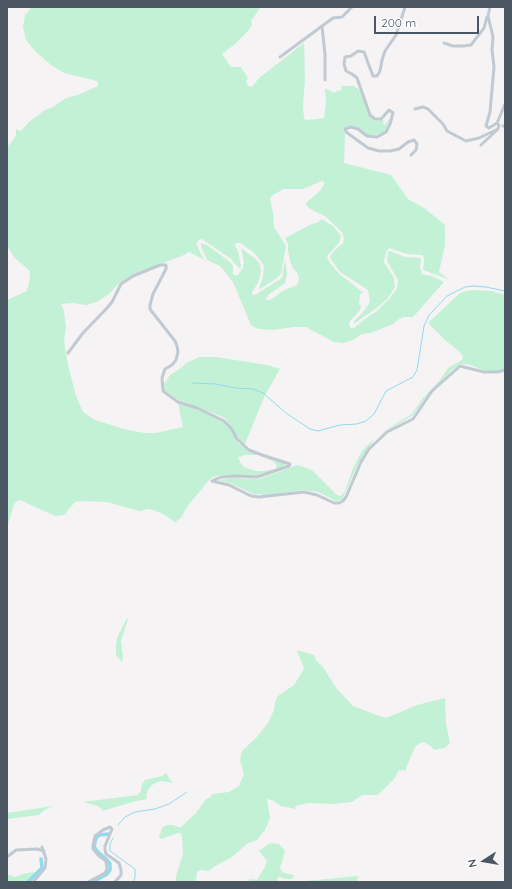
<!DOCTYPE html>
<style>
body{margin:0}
#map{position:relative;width:512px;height:889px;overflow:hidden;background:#f5f3f3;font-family:Quicksand,sans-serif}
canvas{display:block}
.frame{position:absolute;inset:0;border:8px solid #4a5661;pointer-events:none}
.north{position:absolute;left:464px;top:841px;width:40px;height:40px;-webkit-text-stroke:3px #fff;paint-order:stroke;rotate:258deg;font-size:11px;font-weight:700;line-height:16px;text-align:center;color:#4a5661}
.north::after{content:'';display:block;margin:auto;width:14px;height:18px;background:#4a5661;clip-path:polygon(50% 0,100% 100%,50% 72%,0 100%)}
.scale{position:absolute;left:374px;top:16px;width:105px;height:18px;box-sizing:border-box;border:2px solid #4a5661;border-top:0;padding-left:5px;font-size:12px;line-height:14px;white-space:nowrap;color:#4a5661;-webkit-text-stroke:3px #fff;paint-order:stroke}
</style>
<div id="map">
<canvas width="512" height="889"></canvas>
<div class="frame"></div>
<div class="north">N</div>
<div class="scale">200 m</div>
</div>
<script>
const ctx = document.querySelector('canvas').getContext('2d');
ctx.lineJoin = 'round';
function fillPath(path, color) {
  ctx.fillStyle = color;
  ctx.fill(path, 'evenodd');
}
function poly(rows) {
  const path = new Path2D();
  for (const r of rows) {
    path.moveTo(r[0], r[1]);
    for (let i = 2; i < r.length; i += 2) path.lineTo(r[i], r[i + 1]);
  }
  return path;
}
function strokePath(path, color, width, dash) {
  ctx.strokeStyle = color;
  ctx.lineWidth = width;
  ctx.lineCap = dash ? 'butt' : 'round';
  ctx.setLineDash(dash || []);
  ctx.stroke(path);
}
fillPath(poly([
 [32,7,261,7,251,21,252,25,248,31,235,44,222,54,231,67,241,67,248,78,246,82,248,86,252,87,259,78,304,43,305,80,303,106,304,119,308,120,324,118,326,102,325,88,334,93,339,90,341,91,342,86,354,86,357,88,360,91,371,118,376,121,382,120,384,121,383,123,385,125,392,115,384,132,376,135,367,135,351,126,345,127,343,130,345,134,344,163,391,175,408,199,424,208,445,225,445,245,439,272,448,279,423,270,424,261,424,257,422,255,407,254,389,248,386,252,384,262,394,278,395,287,388,298,378,307,355,323,353,323,355,320,364,311,370,302,368,290,340,272,332,261,330,257,333,252,343,243,344,238,342,232,326,217,309,208,306,205,307,202,320,191,325,183,322,181,303,189,283,189,273,195,270,198,273,213,274,227,283,241,286,246,281,274,277,278,260,289,259,288,263,277,264,266,258,257,252,251,240,243,236,243,235,246,238,251,241,266,240,269,231,259,202,239,199,240,196,243,202,256,205,260,189,252,184,255,134,274,118,284,110,293,97,302,86,305,73,303,61,304,64,311,65,320,66,327,64,341,68,365,76,396,83,412,95,420,124,429,144,433,156,433,183,427,178,403,198,410,225,423,228,426,238,443,258,455,246,455,238,457,241,464,244,467,256,471,264,471,275,469,277,466,274,462,261,456,286,464,281,468,257,476,235,475,221,475,213,477,209,480,187,507,181,518,175,522,163,514,153,510,149,509,139,511,107,502,80,501,75,502,64,515,55,516,20,500,17,501,14,504,7,528,7,300,27,291,29,283,30,271,15,258,7,246,7,149,8,146,14,139,16,135,16,129,21,131,29,122,45,110,53,107,66,98,78,95,98,86,98,83,97,81,64,73,51,65,35,51,26,40,23,27,25,15],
 [322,219,334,227,341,236,339,243,328,255,327,257,330,263,339,274,350,282,363,293,360,294,359,304,361,306,360,310,350,321,349,325,351,328,354,328,366,318,376,312,390,298,397,288,398,280,387,261,388,252,390,251,405,257,420,258,421,260,420,267,422,274,432,276,444,282,413,317,404,317,399,319,393,324,371,333,362,334,353,340,343,343,334,342,306,327,294,327,273,330,258,329,251,325,233,282,220,266,207,260,201,246,201,243,207,245,230,262,233,266,233,274,235,275,238,275,243,268,244,262,241,248,257,260,260,264,261,272,258,283,252,292,252,294,255,295,282,278,285,259,287,273,285,283,268,295,266,300,270,300,283,291,297,285,299,280,298,274,292,267,290,260,288,251,288,244,285,238,314,223,317,223],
 [476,290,492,291,505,295,505,368,497,371,485,371,471,365,461,364,452,370,426,397,413,415,379,436,397,423,412,414,423,398,439,381,448,368,462,360,463,357,460,352,445,340,428,323,460,293,466,291],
 [199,357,216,357,267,365,280,369,265,395,245,444,239,439,225,418,179,400,164,390,164,384,170,375,181,368,186,363],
 [375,438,357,466,342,500,336,501,318,492,304,490,268,495,253,494,230,483,217,480,231,478,259,479,297,465,304,467,313,471,337,495,341,496,345,491,353,468,362,451],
 [127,618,128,619,121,641,123,657,122,662,116,655,116,646,117,638],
 [297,650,314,655,316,660,323,667,337,689,353,706,376,715,386,718,417,705,445,698,446,723,450,743,445,748,434,750,432,747,424,742,420,743,416,746,412,754,406,768,406,771,403,770,398,771,395,778,378,795,362,795,352,802,333,804,308,803,295,806,296,809,281,806,272,800,267,799,270,818,265,830,257,840,248,843,232,857,215,866,209,871,201,870,197,872,196,880,193,882,176,882,176,876,183,854,182,837,181,833,178,833,161,839,159,837,162,828,167,825,173,825,178,827,181,827,196,813,206,799,211,797,212,794,229,792,239,786,244,774,240,760,242,751,256,738,268,723,274,710,275,702,278,696,294,685,304,669],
 [166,773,170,780,174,783,161,781,155,783,151,786,148,790,146,795,147,799,136,801,102,811,102,809,97,806,83,802,138,795,141,791,142,784,145,780,162,776],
 [53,806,43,811,39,815,7,819,7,813],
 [270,843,279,844,285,851,280,869,284,873,294,875,292,879,285,879,280,877,277,878,278,881,281,882,249,882,249,879,257,880,265,867,267,861,259,851],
 [38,872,29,882,7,882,7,874,15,877,26,873],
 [358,876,357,882,309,882,306,881]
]), '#c3f1d5');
strokePath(poly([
 [193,383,216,384,236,388,253,389,263,393,286,413,310,429,318,431,340,425,357,424,366,421,374,414,386,391,413,377,417,370,424,326,429,315,447,296,465,287,473,286,486,287,505,291],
 [118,825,125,817,135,812,155,809,169,804,187,792],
 [113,838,110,844,110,851,135,869,135,878,133,882]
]), '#90daee', 1);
strokePath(poly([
 [28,882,42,868,41,859],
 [93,882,107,874,110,870,110,864,107,860,96,850,94,846,96,838,99,835,109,834]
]), '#90daee', 3.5);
strokePath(poly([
 [405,7,396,35,385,51,382,60,380,71,377,76,373,76,364,52,358,51,351,56,345,57,344,64,346,71,352,74,357,78,370,115,375,119,381,119,389,110,393,113,390,124,386,132,377,137,367,136,358,129,351,127,345,129,346,132,368,148,379,151,390,151,399,149,408,142,414,140,417,144,416,150,411,155],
 [490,7,488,16,493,37,492,50,494,67,490,112,486,126,489,128,497,123,505,104],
 [322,26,325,54,325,80],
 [444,43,453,46,463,46,471,45,484,28,487,17],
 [280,57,333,18,342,17,352,7],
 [415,109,423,107,428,109,443,124,447,131,466,141,479,138,498,129],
 [503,126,505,126],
 [481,145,498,129,499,125,497,123],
 [68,353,83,333,107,308,112,302,121,284,133,276,160,265,166,265,166,269,153,294,150,305,150,309,153,313,175,341,177,346,178,352,176,360,172,365,165,369,162,378,163,391,178,402,197,408,224,421,231,428,237,439,249,450,262,455,290,464,289,466,257,477,236,476,221,477,212,481],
 [212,481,229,485,251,496,259,497,304,492,317,495,334,503,339,503,343,501,346,497,361,462,369,449,387,432,413,419,432,391,460,366,484,372,497,372,505,370],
 [7,857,16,850,37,849,44,851],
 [33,882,45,868,46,859,42,847],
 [88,882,105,873,107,869,106,861,99,856,93,849,93,845,95,836,103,830,110,827,112,829,105,846,105,850,106,854,119,863,121,870,121,875,115,882]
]), '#c1cad2', 3);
</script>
